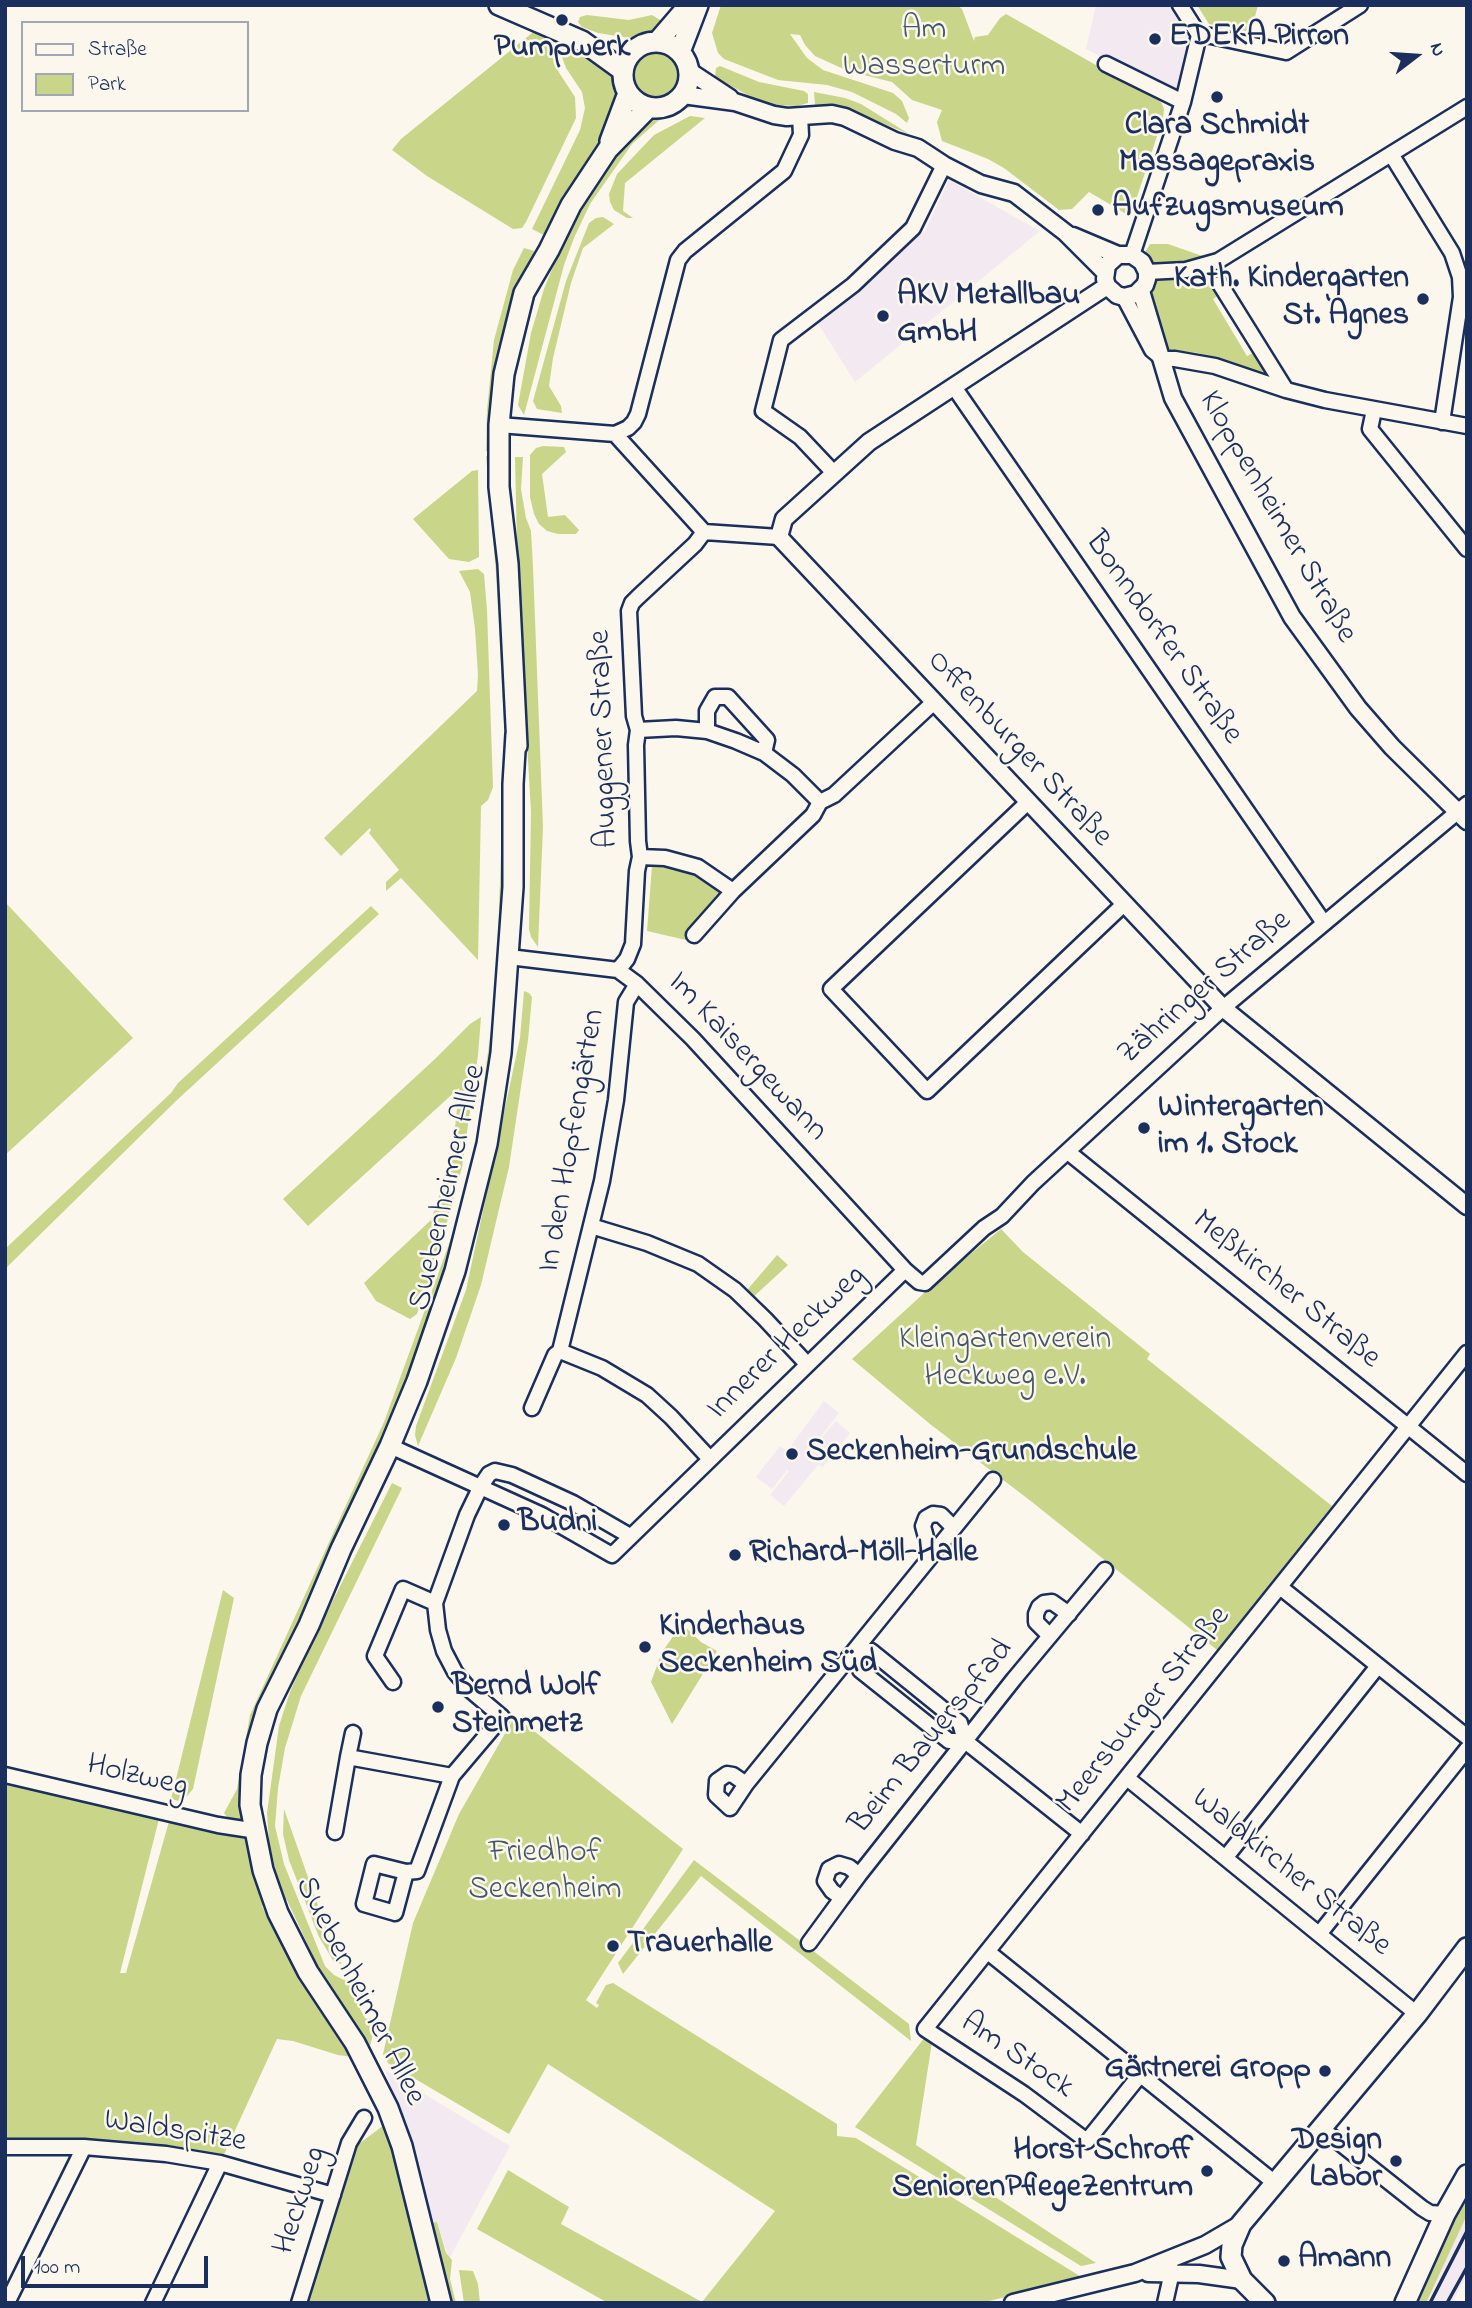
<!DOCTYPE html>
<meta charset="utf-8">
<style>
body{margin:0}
#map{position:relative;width:1472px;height:2308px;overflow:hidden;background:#fbf7ec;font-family:"Indie Flower",sans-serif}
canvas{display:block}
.frame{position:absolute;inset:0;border:7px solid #1b2f5e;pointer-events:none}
.legend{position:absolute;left:21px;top:21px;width:228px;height:91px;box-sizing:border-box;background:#fbf7ec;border:2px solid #a1a7b3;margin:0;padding:9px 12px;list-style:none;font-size:21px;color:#1b2f5e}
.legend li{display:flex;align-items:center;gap:14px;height:35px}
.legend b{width:35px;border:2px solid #a1a7b3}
.north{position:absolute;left:1381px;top:21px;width:70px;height:70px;-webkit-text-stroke:5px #fbf7ec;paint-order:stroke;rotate:73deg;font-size:19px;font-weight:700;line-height:28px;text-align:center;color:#1b2f5e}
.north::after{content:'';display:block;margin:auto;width:24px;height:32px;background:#1b2f5e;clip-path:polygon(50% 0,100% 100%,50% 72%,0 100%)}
.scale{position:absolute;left:21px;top:2256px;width:187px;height:32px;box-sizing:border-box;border:4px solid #1b2f5e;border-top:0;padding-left:9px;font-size:21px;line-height:24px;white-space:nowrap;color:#1b2f5e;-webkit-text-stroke:5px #fbf7ec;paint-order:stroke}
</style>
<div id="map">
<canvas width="1472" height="2308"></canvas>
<div class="frame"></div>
<ul class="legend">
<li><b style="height:9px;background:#fbf7ec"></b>Straße</li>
<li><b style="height:19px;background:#c9d588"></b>Park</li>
</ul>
<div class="north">N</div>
<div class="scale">100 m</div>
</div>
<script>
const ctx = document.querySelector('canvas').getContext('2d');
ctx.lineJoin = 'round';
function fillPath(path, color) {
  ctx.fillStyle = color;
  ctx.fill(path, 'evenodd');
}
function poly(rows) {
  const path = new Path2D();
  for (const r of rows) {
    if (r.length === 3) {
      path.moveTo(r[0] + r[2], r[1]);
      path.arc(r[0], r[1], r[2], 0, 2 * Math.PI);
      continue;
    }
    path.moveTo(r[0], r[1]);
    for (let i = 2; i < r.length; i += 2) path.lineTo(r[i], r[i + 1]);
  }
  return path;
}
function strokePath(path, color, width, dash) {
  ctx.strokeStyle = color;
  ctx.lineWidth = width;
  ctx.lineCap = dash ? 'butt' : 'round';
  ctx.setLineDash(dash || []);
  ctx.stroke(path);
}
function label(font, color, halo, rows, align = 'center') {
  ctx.font = font + ' "Indie Flower",sans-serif';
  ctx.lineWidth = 5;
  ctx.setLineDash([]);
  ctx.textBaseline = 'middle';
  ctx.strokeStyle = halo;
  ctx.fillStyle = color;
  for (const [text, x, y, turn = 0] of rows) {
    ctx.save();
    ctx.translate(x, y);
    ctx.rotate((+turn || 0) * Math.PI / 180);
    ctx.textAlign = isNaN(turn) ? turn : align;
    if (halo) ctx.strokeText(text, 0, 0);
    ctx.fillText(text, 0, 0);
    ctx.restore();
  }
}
fillPath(poly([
 [1096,5,1174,5,1193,36,1180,93,1156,85,1086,49],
 [949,180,1040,231,855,382,817,322,925,231],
 [824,1401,839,1413,808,1453,836,1421,850,1433,823,1467,818,1465,784,1506,770,1495,789,1471,787,1470,772,1489,756,1477,780,1446,787,1451],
 [385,2070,510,2146,449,2259,437,2222,432,2222,418,2165],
 [1467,2215,1467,2275,1452,2303,1426,2303]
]), '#f3eaf1');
fillPath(poly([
 [721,5,957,5,962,9,974,41,975,37,988,35,1000,18,1006,14,1161,102,1164,109,1163,118,1137,197,1128,215,1089,192,1072,209,1059,210,1004,168,988,159,942,141,937,122,942,110,912,100,892,82,848,71,815,56,805,45,800,35,790,34,807,58,823,70,893,93,902,101,909,118,907,123,896,114,852,92,827,85,778,80,724,59,718,53,712,33],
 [1197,5,1258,5,1251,32,1209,24],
 [587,15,629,20,652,15,665,23,654,33,629,38,598,33,582,27,578,22,580,17],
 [537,29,550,36,558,71,575,97,576,118,526,222,522,228,513,229,427,176,392,150,401,139],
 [568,43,604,62,616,78,619,99,601,143,544,235,532,229,580,130,585,108,582,92,566,68,560,52,561,46],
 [656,75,26],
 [720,66,759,82,804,91,808,94,808,103,797,106,774,105,751,97,715,77,716,68],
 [814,92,845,98,861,104,909,134,837,105,815,105],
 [700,100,697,105,671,113,658,121,632,144,590,204,574,238,564,265,524,415,518,405,531,333,544,289,579,202,603,166,648,116,662,113,688,102],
 [690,116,705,118,625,183,623,211,633,218,627,218,614,210,610,202,609,194,617,174,654,135],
 [603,217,614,224,583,248,571,283,553,358,549,386,561,406,562,413,537,409,533,401,566,281,589,223,596,218],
 [1150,244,1168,244,1208,258,1222,293,1213,299,1247,356,1257,351,1275,382,1198,353,1166,349,1147,291,1144,254],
 [524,248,534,251,494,452,486,451,487,410,494,340,513,270],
 [543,446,564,447,566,452,542,474,548,517,565,515,579,530,576,534,558,534,547,531,539,524,534,514,530,497,530,455,536,448],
 [486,456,494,456,504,592,510,834,483,1146,413,1380,283,1664,248,1812,242,1819,236,1822,228,1818,224,1813,237,1789,250,1715,384,1422,453,1233,475,1149,496,992,505,741,496,573],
 [515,457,523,457,521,489,526,518,531,531,533,567,543,827,538,947,531,937,529,929,531,812,518,587],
 [478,470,479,557,469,562,449,559,413,519,472,471],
 [478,569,484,574,487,610,493,787,488,800,481,806,478,960,401,878,386,891,386,882,399,870,369,833,371,830,370,828,341,856,324,838,477,691,478,675,475,629,470,592,459,571],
 [652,866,672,867,701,878,723,896,686,940,647,931],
 [5,902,133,1038,5,1155],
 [371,906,379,914,177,1100,5,1269,5,1249,171,1093,178,1083],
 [524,991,529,993,532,997,528,1040,509,1167,481,1285,456,1358,418,1446,415,1435,416,1426,466,1290,520,1038],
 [481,1017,478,1055,462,1167,438,1255,417,1314,410,1319,376,1301,364,1283,431,1220,452,1158,459,1088,308,1226,283,1199,435,1059,470,1024],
 [1001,1229,1023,1252,1150,1354,1147,1359,1332,1506,1217,1650,1032,1502,930,1424,852,1359,935,1283],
 [777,1255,788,1265,749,1301,742,1296],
 [392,1483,402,1488,301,1696,285,1748,278,1788,275,1826,284,1864,325,1966,334,1975,344,1980,363,1983,359,1996,360,2009,365,2018,376,2023,370,2046,319,1969,287,1900,285,1900,275,1869,269,1841,267,1813,279,1726,289,1695,303,1660],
 [223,1590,234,1598,193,1789,182,1802,171,1799],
 [682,1624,701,1642,717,1651,672,1724,651,1682,662,1652],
 [515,1716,683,1849,586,2000,597,2008,599,2005,596,2003,606,1985,613,1983,837,2124,837,2136,856,2138,1083,2278,981,2303,608,2303,477,2229,508,2170,569,2207,561,2224,702,2302,775,2211,548,2064,509,2134,388,2063,383,2054,413,1923,459,1814],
 [5,1778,160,1815,120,1973,126,1973,170,1818,245,1835,249,1839,265,1903,262,1906,271,1925,309,1989,354,2057,338,2055,293,2041,277,2039,220,2163,85,2138,5,2138],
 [284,1809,335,1954,342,1964,334,1962,319,1937,289,1860,283,1834],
 [694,1860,909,2024,911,2041,701,1876,623,1974,618,1963],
 [925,2037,932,2042,916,2145,1096,2263,1081,2266,855,2127],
 [384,2125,425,2257,436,2303,305,2303,356,2146],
 [1467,2185,1467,2215,1426,2303,1410,2303],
 [437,2222,446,2253,452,2260,450,2279,456,2303,449,2303,430,2223],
 [459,2270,473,2271,478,2284,480,2303,464,2303]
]), '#c9d588');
const minor = poly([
 [1199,35,1211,36,1286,52,1360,5],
 [1106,64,1183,102],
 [1391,154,1452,253,1460,277,1461,297,1442,422],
 [1132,255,1183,102,1199,35,1180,5],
 [1147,272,1186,270,1218,261,1467,107],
 [1220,284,1286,390],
 [1124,297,1152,350,1163,359,1175,359,1215,366,1286,390,1325,400,1467,426],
 [954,387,1324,923],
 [1374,410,1370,429,1467,549],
 [499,425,615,434,704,532,779,537],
 [615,434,628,428,634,422,638,414,678,260,685,251,784,171,801,135,800,116],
 [834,473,800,437,763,411,781,340,853,285,913,228,944,165],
 [638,730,676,728,707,731,736,741,764,753,793,775,820,802],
 [707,731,707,711,715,697,728,697,767,740,764,753],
 [1028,802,831,989,927,1091,1124,904],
 [640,857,665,858,698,867,733,891,813,815,820,802,834,795,934,702],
 [694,935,733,891],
 [509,957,618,970,637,984,693,1039,905,1270,919,1282,925,1283,984,1228,1002,1216,1033,1183,1223,1008,1467,804],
 [618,970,627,959,633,944,637,871,640,857,638,841,636,745,638,730,634,716,629,611,632,603,638,597,695,544,704,532],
 [637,984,626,1002,616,1100,602,1181,560,1351,602,1368,647,1395,671,1417,710,1459],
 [1068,1152,1467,1474],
 [591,1226,647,1243,698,1264,735,1290,765,1319,807,1364],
 [532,1408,555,1355,560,1351],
 [390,1446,542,1515,612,1555,905,1270],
 [931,1556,923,1526,926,1518,933,1514,941,1515,954,1528],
 [1280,1587,1467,1737],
 [1050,1636,1036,1622,1036,1614,1039,1607,1044,1603,1052,1602,1069,1614],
 [393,1682,375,1656,403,1589,435,1603],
 [353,1733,348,1757,452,1776],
 [965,1741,949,1741,860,1670,856,1650,871,1651,960,1723,965,1741,1082,1834],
 [5,1775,218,1825,257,1831],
 [1127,1778,1417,2014],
 [746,1784,733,1775,727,1774,717,1781,716,1795,730,1808,746,1784,993,1480],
 [335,1832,348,1757],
 [1226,1857,1378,1666],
 [374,1864,406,1872,395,1913,364,1904,374,1864],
 [406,1872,417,1871,452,1776,502,1717,469,1689,455,1672,444,1651,438,1630,435,1603,467,1515,481,1486,489,1474,495,1471,512,1475,573,1503,630,1536],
 [859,1875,842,1898,832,1891,825,1881,829,1869,839,1864,849,1867,859,1875,1014,1679,1105,1570],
 [1320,1933,1467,1749],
 [809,1943,842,1898],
 [988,1952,1275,2183],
 [1140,2075,1087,2141,1024,2094,925,2029,1467,1353],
 [1321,2128,1422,2208,1430,2213,1445,2214],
 [5,2147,84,2147,166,2154,220,2163,333,2195],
 [7,2303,84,2147],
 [153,2303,220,2163],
 [299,2303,349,2143,364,2118],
 [1165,2303,1172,2272,1169,2263]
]);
const tertiary = poly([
 [689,71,730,98],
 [683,95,735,102,774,115,787,117,832,114,845,117,895,141,918,148,944,165,981,184,1014,193,1066,233,1105,272],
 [1073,236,1118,255,1132,255,1142,262,1147,272,1147,279,1145,285,1136,294,1124,297,1117,295,1107,286,1105,279,1107,265,1118,255],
 [1107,286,869,442,784,519,779,537,1223,1008,1467,1206],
 [1141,291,1173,398,1292,617,1358,708,1392,747,1467,821],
 [1148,2273,1199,2274,1242,2280],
 [1013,2303,1135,2273,1205,2245,1241,2224]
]);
const secondary = poly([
 [499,5,582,41,622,70],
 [658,41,689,5],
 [656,75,33],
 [680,52,698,5],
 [610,141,628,93],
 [517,746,508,564,499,487,499,425,504,374,524,293,549,250,571,205,608,149,648,108],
 [441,2303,402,2146,388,2108,355,2043,308,1972,278,1913,263,1870,250,1805,251,1775,257,1743,267,1709,309,1625,341,1549,390,1446,417,1381,455,1271,487,1144,501,1053,513,887,513,784,516,734],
 [1265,2303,1242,2280,1231,2257,1232,2245,1241,2224,1417,2014,1467,1948],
 [1405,2303,1445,2214,1467,2175]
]);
strokePath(minor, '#1b2f5e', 19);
strokePath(tertiary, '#1b2f5e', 21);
strokePath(secondary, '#1b2f5e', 24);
strokePath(minor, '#fbf7ec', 14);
strokePath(tertiary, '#fbf7ec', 16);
strokePath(secondary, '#fbf7ec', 19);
strokePath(poly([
 [1430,2303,1467,2231],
 [1447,2303,1467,2267]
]), '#1b2f5e', 3.5);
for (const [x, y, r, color] of [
 [562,20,7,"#1b2f5e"],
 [1155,39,7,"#1b2f5e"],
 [1217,97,7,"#1b2f5e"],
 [1098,210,7,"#1b2f5e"],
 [1423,299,7,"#1b2f5e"],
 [883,316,7,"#1b2f5e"],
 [1144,1128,7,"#1b2f5e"],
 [792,1454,7,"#1b2f5e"],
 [504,1525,7,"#1b2f5e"],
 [735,1555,7,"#1b2f5e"],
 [645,1647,7,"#1b2f5e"],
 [438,1707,7,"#1b2f5e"],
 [613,1946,7,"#1b2f5e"],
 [1325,2071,7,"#1b2f5e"],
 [1396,2161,7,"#1b2f5e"],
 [1207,2171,7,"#1b2f5e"],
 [1284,2261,7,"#1b2f5e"]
]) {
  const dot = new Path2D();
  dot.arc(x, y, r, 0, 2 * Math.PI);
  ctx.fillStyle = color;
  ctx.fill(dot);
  strokePath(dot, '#fbf7ec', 2.5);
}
label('32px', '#465868', '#fbf7ec', [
 ["Am",924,32],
 ["Wasserturm",924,69],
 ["Kleingartenverein",1005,1342],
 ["Heckweg e.V.",1005,1379],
 ["Friedhof",545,1855],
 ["Seckenheim",545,1892]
]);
label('bold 32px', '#1b2f5e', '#fbf7ec', [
 ["EDEKA Pirron",1169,39],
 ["Pumpwerk",562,50,"center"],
 ["Clara Schmidt",1217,128,"center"],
 ["Massagepraxis",1217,165,"center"],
 ["Aufzugsmuseum",1112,210],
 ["Kath. Kindergarten",1409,281,"right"],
 ["St. Agnes",1409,318,"right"],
 ["AKV Metallbau",897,298],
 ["GmbH",897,335],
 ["Wintergarten",1158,1110],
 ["im 1. Stock",1158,1147],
 ["Seckenheim-Grundschule",806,1454],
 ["Budni",518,1525],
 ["Richard-Möll-Halle",749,1555],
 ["Kinderhaus",659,1629],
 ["Seckenheim Süd",659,1666],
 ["Bernd Wolf",452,1689],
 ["Steinmetz",452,1726],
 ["Trauerhalle",627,1946],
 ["Gärtnerei Gropp",1311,2071,"right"],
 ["Design",1382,2143,"right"],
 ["Labor",1382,2180,"right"],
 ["Horst Schroff",1193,2153,"right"],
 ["SeniorenPflegeZentrum",1193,2190,"right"],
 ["Amann",1298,2261]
], 'left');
label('32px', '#1b2f5e', '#fbf7ec', [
 ["Kloppenheimer Straße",1276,518,60],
 ["Bonndorfer Straße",1162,639,55],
 ["Auggener Straße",606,739,-92],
 ["Offenburger Straße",1018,750,47],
 ["Zähringer Straße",1206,989,-41],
 ["Im Kaisergewann",746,1058,47],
 ["In den Hopfengärten",574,1141,-80],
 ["Suebenheimer Allee",450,1188,-77],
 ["Meßkircher Straße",1285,1291,39],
 ["Innerer Heckweg",788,1344,-44],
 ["Meersburger Straße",1145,1711,-51],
 ["Beim Bauerspfad",933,1738,-51],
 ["Holzweg",137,1778,13],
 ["Waldkircher Straße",1290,1874,39],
 ["Suebenheimer Allee",358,1992,63],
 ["Am Stock",1016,2057,34],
 ["Waldspitze",175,2133,9],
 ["Heckweg",302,2201,-72]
]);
</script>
